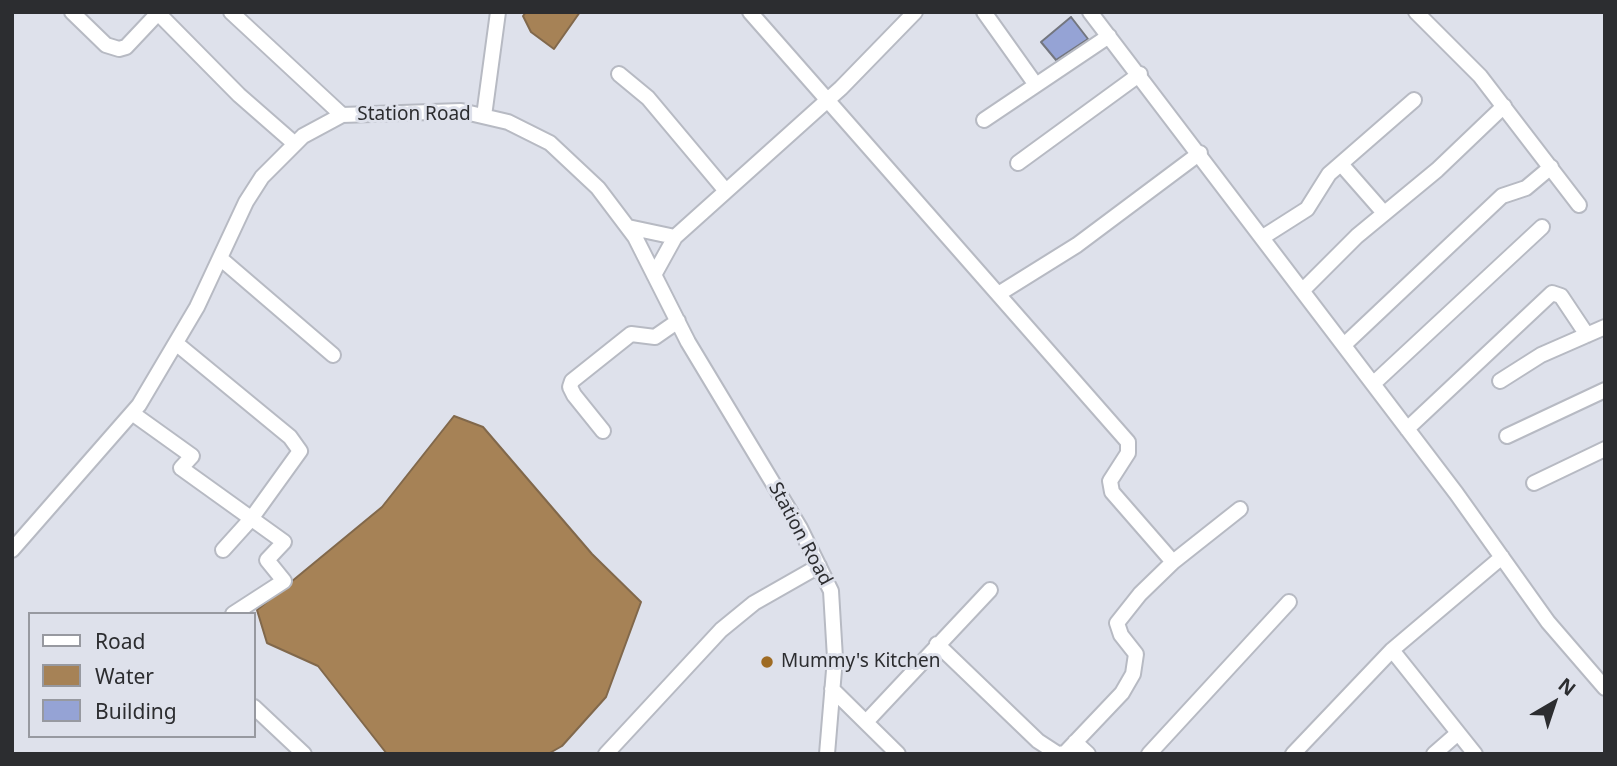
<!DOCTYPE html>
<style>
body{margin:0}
#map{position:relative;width:1617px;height:766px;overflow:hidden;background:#dee1eb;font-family:"Noto Sans",sans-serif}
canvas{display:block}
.frame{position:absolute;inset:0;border:14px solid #2c2d30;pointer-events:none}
.legend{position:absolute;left:28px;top:612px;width:228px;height:126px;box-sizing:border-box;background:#dee1eb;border:2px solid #9799a0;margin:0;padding:9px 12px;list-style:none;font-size:21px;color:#2c2d30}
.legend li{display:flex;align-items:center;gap:14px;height:35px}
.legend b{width:35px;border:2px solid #9799a0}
.north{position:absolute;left:1519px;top:668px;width:70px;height:70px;-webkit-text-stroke:5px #dee1eb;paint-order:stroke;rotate:39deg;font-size:19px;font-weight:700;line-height:28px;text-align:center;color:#2c2d30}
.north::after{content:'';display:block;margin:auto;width:24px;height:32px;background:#2c2d30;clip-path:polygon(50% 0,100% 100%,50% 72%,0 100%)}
</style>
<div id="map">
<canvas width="1617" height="766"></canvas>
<div class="frame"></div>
<ul class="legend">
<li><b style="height:9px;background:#fff"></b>Road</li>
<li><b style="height:19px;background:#a68256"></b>Water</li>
<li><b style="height:19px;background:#95a3d5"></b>Building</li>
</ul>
<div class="north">N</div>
</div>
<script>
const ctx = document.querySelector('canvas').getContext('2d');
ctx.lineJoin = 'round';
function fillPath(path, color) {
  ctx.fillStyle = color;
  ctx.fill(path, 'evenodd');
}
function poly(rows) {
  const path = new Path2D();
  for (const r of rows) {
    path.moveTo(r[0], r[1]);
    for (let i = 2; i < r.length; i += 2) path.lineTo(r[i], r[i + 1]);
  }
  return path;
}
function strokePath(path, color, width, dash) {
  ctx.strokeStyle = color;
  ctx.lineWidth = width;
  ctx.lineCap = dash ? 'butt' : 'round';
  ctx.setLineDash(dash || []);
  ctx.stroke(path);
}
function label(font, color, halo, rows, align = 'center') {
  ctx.font = font + ' "Noto Sans",sans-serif';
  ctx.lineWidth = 6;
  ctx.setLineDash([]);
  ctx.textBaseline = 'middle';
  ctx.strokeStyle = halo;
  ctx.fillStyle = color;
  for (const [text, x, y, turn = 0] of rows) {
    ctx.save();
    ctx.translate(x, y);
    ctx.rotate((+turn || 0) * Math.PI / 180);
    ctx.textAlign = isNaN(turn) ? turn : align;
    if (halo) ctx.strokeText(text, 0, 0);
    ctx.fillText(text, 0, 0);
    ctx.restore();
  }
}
const water = poly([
 [526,12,580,12,554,49,531,32,523,16,526,12],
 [454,416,483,427,592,554,641,602,606,697,562,746,548,754,387,754,318,666,267,643,257,610,382,507,454,416]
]);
fillPath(water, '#a68256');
strokePath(water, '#81684b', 2);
const building = poly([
 [1071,17,1088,39,1056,60,1041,42,1071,17]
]);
fillPath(building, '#95a3d5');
strokePath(building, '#73767f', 2);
const street = poly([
 [72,12,106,45,119,49,126,47,159,12],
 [231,12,342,115],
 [750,12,1128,442,1128,453,1110,481,1112,492,1173,562,1140,594,1117,623,1121,635,1136,654,1133,674,1122,693,1065,753,1059,754],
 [984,12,1036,85],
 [1090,12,1456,493,1548,622,1605,688],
 [1416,12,1480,76,1579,205],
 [158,13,239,95,295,144],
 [619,74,648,98,726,191],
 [484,116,498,12],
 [984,120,1109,36],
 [1018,163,1140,74],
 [1341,164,1384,213],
 [628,227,675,237],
 [1263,237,1307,209,1329,174,1414,100],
 [220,258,333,355],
 [654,275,675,237,841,88,915,12],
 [1303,290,1357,236,1437,170,1504,106],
 [1000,293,1077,245,1200,153],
 [177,344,290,437,300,451,251,519,223,550],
 [1344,345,1502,196,1526,188,1551,167],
 [1500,381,1541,355,1605,327],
 [1373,384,1542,227],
 [132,413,192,456,181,468,284,542,267,560,284,581,233,614],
 [1407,429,1552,293,1561,296,1587,335],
 [603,431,574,395,570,387,572,381,631,334,655,337,678,321],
 [1507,436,1605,390],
 [1534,483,1605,449],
 [12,550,139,405,197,307,246,202,262,177,303,136,342,115,461,111,508,122,550,143,598,188,635,237,688,342,800,528,831,591,835,658,827,754],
 [1173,562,1240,509],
 [937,644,1038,741,1058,754],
 [1392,650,1475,754],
 [832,689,898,754],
 [254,707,304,754],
 [866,722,990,590],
 [1075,742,1088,754],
 [606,754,721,630,754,603,819,566],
 [1149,754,1289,602],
 [1293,754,1392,650,1502,557],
 [1434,754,1458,733]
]);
strokePath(street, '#b7bac3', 18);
strokePath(street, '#fff', 14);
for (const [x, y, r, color] of [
 [767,662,7,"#9f6b23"]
]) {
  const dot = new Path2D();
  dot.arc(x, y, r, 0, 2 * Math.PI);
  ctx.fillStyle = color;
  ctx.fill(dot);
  strokePath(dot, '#dee1eb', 2.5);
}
label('19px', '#2c2d30', '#dee1eb', [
 ["Station Road",414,115],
 ["Station Road",800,534,62]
]);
label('19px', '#2c2d30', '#dee1eb', [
 ["Mummy's Kitchen",781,662]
], 'left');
</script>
